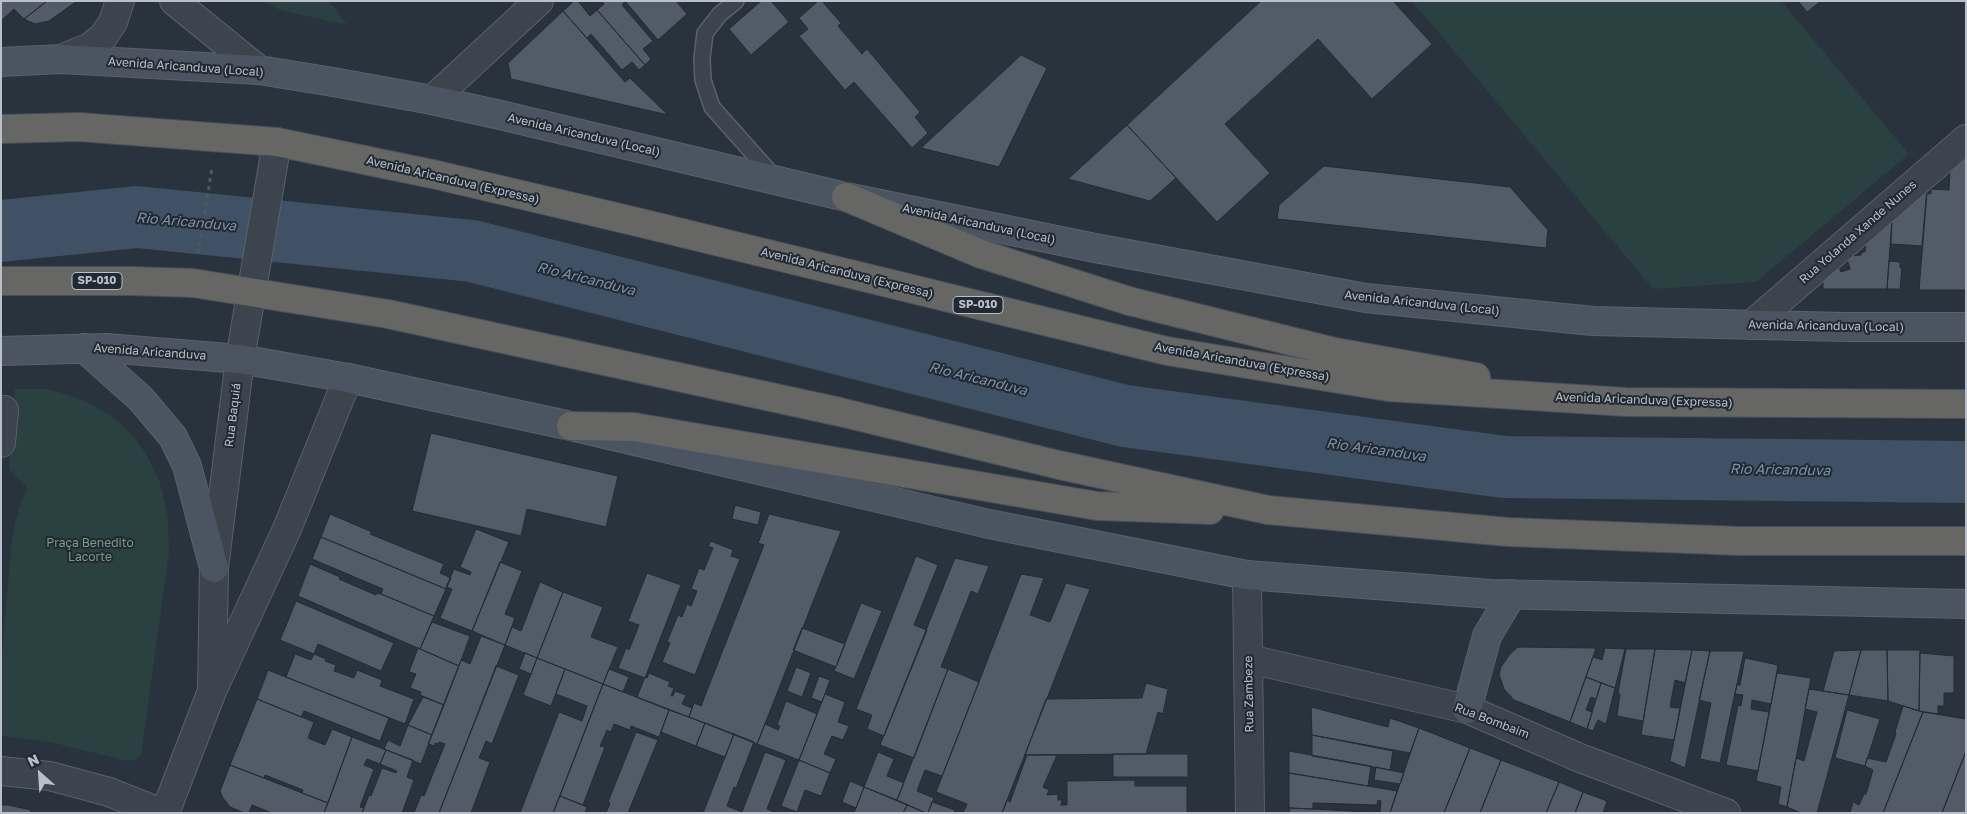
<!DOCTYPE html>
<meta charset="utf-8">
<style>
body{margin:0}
#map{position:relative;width:1967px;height:814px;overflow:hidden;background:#28333e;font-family:"Golos Text",sans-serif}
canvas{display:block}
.frame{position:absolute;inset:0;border:2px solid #b9c0c9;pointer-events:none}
.north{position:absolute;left:15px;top:749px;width:50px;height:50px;-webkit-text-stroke:4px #212933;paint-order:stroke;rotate:334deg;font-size:14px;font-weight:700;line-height:20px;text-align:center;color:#b9c0c9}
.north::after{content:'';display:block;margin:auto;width:18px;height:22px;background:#b9c0c9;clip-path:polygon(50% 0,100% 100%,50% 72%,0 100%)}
</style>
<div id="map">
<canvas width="1967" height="814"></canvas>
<div class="frame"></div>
<div class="north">N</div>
</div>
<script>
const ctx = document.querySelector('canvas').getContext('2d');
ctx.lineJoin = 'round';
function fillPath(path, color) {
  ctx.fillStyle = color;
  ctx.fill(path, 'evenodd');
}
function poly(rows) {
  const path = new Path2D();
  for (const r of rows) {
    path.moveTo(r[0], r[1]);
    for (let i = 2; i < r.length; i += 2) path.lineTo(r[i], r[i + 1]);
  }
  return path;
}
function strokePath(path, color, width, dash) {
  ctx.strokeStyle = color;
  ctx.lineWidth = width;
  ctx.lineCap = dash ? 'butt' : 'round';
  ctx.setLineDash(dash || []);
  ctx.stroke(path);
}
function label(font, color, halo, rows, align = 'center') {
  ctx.font = font + ' "Golos Text",sans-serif';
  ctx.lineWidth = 4;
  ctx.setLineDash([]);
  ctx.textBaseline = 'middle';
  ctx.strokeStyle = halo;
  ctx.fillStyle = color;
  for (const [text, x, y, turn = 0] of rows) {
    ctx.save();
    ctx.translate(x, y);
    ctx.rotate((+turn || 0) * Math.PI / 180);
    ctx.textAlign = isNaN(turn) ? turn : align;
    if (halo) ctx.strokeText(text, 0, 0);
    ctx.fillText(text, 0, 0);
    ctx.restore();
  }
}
fillPath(poly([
 [264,1,329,1,347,25,280,10],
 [1412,1,1781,1,1909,154,1756,282,1653,289],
 [15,389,46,389,59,392,85,401,103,411,120,423,134,437,148,457,160,483,168,517,169,552,141,755,135,760,128,761,50,742,1,736,1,668,12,537,19,508,27,488,9,469]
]), '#2b4040');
strokePath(poly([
 [1,231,137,217,472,251,1125,416,1504,467,1966,472]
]), '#405165', 62);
const building = poly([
 [1,1,47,1,24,19,14,9,1,21,1,1],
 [47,1,77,1,49,21,35,24,24,19,47,1],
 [574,1,578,1,590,16,597,10,645,65,639,70,632,62,622,70,591,34,587,38,563,11,574,1],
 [602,1,625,1,622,5,653,41,643,49,651,59,645,65,597,10,604,4,602,1],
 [625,1,676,1,687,14,658,40,625,1],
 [761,1,771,1,789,22,751,55,729,29,761,1],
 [818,1,822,1,841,23,838,26,862,54,867,49,920,112,915,117,928,133,912,148,854,82,845,90,799,36,808,29,799,18,818,1],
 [1261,1,1393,1,1432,44,1372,99,1318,39,1225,124,1270,173,1217,222,1127,125,1261,1],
 [1798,1,1821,1,1807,12,1798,1],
 [563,11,625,82,630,78,668,115,511,79,508,63,563,11],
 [1021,55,1047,68,999,167,921,148,1021,55],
 [1127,125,1176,178,1150,201,1068,179,1127,125],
 [1966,153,1966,290,1919,290,1927,193,1931,194,1931,189,1949,190,1950,167,1966,153],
 [1324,166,1510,187,1548,230,1546,248,1277,219,1279,205,1324,166],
 [1927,187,1922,246,1891,244,1892,219,1927,187],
 [1892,219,1887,289,1823,289,1823,281,1839,267,1841,272,1850,269,1847,259,1851,256,1861,255,1862,252,1865,252,1866,242,1892,219],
 [1889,261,1900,262,1900,268,1902,268,1900,289,1887,289,1889,261],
 [431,433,618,476,606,527,527,509,521,536,412,511,431,433],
 [735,505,761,512,758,525,732,519,735,505],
 [330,514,372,532,370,534,444,564,440,573,451,578,446,589,321,537,330,514],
 [769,514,841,531,757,744,689,717,694,703,701,706,764,545,758,543,769,514],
 [476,529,509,542,472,631,440,618,452,589,446,587,454,569,470,575,471,572,460,567,476,529],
 [321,537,446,589,434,616,381,594,383,589,312,559,321,537],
 [711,541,733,550,731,556,740,559,695,675,662,662,670,643,667,642,678,615,682,617,687,604,691,606,697,591,691,589,699,568,704,570,713,548,708,546,711,541],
 [916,556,938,565,914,625,927,630,884,736,867,729,872,715,856,709,916,556],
 [955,558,989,566,978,594,971,591,941,667,948,669,914,758,880,745,955,558],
 [500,562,522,571,505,614,515,618,505,645,472,631,500,562],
 [310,564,340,577,339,579,376,595,377,593,381,594,434,616,420,649,298,596,310,564],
 [647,573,681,585,645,678,618,668,626,648,629,650,639,625,628,621,647,573],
 [1021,574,1044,578,1030,615,1050,622,1066,583,1090,589,1002,813,963,813,967,804,936,792,1021,574],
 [540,582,563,592,537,658,505,645,512,627,521,631,540,582],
 [563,592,603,607,591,637,618,647,603,684,537,658,563,592],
 [296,601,394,643,381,671,318,644,314,654,280,640,296,601],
 [861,603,882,611,854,679,834,671,861,603],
 [432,622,470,636,459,666,420,649,432,622],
 [802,628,845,644,836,667,793,650,802,628],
 [481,636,505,645,439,813,414,813,421,795,424,796,445,744,439,742,438,744,435,743,435,746,428,744,461,660,470,664,481,636],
 [1518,647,1596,648,1570,722,1514,700,1504,689,1499,674,1501,667,1510,654,1518,647],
 [418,648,459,666,444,705,420,695,421,692,410,688,416,674,409,672,418,648],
 [1605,648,1625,649,1615,688,1586,677,1593,657,1602,660,1605,648],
 [1626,649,1655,649,1643,721,1617,716,1620,694,1618,693,1626,649],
 [1655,649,1692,650,1685,683,1675,680,1670,707,1680,708,1674,740,1641,735,1655,649],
 [1692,650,1710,651,1685,768,1670,761,1692,650],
 [1861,650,1849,695,1823,691,1834,651,1861,650],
 [1861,650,1887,650,1888,701,1849,695,1861,650],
 [1887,650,1920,650,1919,711,1888,701,1887,650],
 [1710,651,1744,651,1720,763,1700,759,1711,703,1699,700,1710,651],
 [525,653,537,658,531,674,519,669,525,653],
 [1920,653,1954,656,1954,693,1944,693,1944,706,1938,706,1938,714,1919,711,1920,653],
 [295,654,311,660,314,654,326,659,325,661,336,665,334,671,354,678,357,670,382,680,380,686,414,699,405,724,286,677,295,654],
 [537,658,565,669,551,706,523,695,537,658],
 [1745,658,1778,665,1771,704,1752,700,1751,709,1769,712,1758,771,1726,765,1738,705,1741,706,1743,695,1735,694,1737,685,1740,685,1745,658],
 [496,666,519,675,492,744,486,741,479,758,490,762,471,813,439,813,496,666],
 [796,667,811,673,802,697,787,691,796,667],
 [565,669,603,684,553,813,520,813,559,712,582,721,587,706,556,694,565,669],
 [609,669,629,677,623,692,603,684,609,669],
 [948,669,979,682,942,776,925,770,917,791,934,798,928,813,926,813,897,800,948,669],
 [268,670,389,718,380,741,304,711,301,717,257,699,268,670],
 [649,673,670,682,668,686,674,688,671,696,673,696,675,691,686,695,682,704,692,708,689,717,637,697,645,677,647,678,649,673],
 [1777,673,1811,678,1787,807,1778,804,1781,787,1756,781,1777,673],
 [819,676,830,680,822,702,811,698,819,676],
 [1586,677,1601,683,1596,699,1591,697,1586,710,1592,712,1587,729,1570,722,1586,677],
 [1146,683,1168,689,1163,714,1158,712,1146,754,1025,755,1046,699,1142,698,1146,683],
 [1601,683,1615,688,1606,724,1598,720,1593,731,1587,729,1601,683],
 [603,684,669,710,659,737,631,726,630,730,614,724,611,732,607,730,600,746,605,747,583,805,560,796,603,684],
 [1809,689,1849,695,1817,813,1801,813,1787,807,1796,758,1804,761,1817,712,1805,709,1809,689],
 [825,694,845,702,838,722,849,726,843,740,832,736,824,754,836,759,830,773,799,760,825,694],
 [423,697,444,705,432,735,408,725,423,697],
 [257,699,314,722,308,738,325,745,332,729,352,737,328,803,302,793,303,790,265,775,264,778,230,765,257,699],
 [786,701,817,714,799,760,757,744,765,724,778,730,780,726,777,725,786,701],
 [1903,706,1923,712,1883,813,1850,813,1853,802,1859,805,1864,794,1866,794,1873,770,1865,766,1867,758,1886,762,1896,734,1895,732,1903,706],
 [1311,707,1388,727,1390,718,1419,728,1410,753,1312,735,1311,707],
 [669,710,705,723,696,746,661,732,669,710],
 [1847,710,1880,719,1865,766,1835,758,1847,710],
 [1923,712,1966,719,1966,751,1942,813,1883,813,1923,712],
 [705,723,734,734,725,757,696,746,705,723],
 [408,725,432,735,421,764,384,749,388,740,400,746,408,725],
 [1419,728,1470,748,1444,813,1390,813,1419,728],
 [636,732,658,740,628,813,606,813,610,803,608,802,636,732],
 [734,734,754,742,736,788,734,787,727,806,742,812,765,752,786,760,767,809,777,813,703,813,734,734],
 [1312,735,1393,751,1390,770,1312,756,1312,735],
 [352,737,386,750,380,764,367,759,364,765,374,769,360,807,364,808,362,813,324,813,352,737],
 [1470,748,1501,760,1480,813,1444,813,1470,748],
 [386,750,413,760,407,777,414,780,402,813,362,813,369,795,371,796,382,768,396,773,397,771,380,764,386,750],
 [1289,751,1371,766,1368,786,1289,773,1289,751],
 [1966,751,1966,813,1942,813,1966,751],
 [878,752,894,759,887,776,904,783,897,800,864,787,878,752],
 [1113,754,1188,754,1188,777,1113,777,1113,754],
 [1027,755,1057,755,1043,787,1049,790,1047,795,1058,794,1058,800,1062,800,1061,805,1067,805,1067,781,1135,780,1135,786,1187,786,1187,813,1002,813,1007,800,1010,802,1027,755],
 [799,760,830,773,821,796,805,790,797,812,781,806,799,760],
 [1501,760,1559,782,1546,813,1480,813,1501,760],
 [230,765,328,803,324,813,272,813,252,805,249,813,245,813,230,807,223,798,220,791,230,765],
 [1376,767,1404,773,1400,784,1374,780,1376,767],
 [1289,773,1368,786,1397,791,1390,813,1380,813,1381,801,1378,800,1377,805,1313,803,1313,809,1289,808,1289,773],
 [850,781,864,787,856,808,842,802,850,781],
 [1559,782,1583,792,1575,813,1546,813,1559,782],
 [864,787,907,805,903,813,854,813,864,787],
 [1583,792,1607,801,1603,813,1575,813,1583,792],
 [560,796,587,807,585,813,553,813,560,796],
 [932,802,955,810,954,813,928,813,932,802],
 [1,805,8,805,31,810,30,813,1,813,1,805],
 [907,805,926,813,903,813,907,805],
 [1289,808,1313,809,1384,813,1290,813,1289,808]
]);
fillPath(building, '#525c68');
strokePath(building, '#232b35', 1);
const service = poly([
 [736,1,720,14,705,33,702,58,703,80,712,107,775,178]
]);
const minor = poly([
 [174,1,259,70],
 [61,59,90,47,103,37,113,22,120,1],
 [432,100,539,1],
 [1751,325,1966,139],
 [1,443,4,410],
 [1247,575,1250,813],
 [1249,659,1467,709,1580,758,1726,813],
 [1,771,50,776,109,792,162,813]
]);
const tertiary = poly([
 [212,691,214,568,240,359,277,142],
 [165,813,212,691,287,529,348,378]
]);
const secondary = poly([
 [1,62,61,59,259,70,333,82,432,100,496,114,846,197,1095,248,1366,298,1593,321,1844,327,1966,327],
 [84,348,141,399,173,437,187,466,214,568],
 [1,351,106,348,240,359,348,378,571,426,989,524,1247,575,1491,594,1966,604],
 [1467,709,1487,636,1512,594]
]);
const trunk = poly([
 [1,129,79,127,277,142,437,175,633,221,1167,351,1388,387,1626,402,1966,404],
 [846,197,981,254,1129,301,1335,352,1476,377],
 [1,281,131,281,193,283,388,314,840,412,1059,465,1268,510,1508,532,1740,541,1966,541],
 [571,426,634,427,1097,506,1210,510]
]);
strokePath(service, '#5a626c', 18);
strokePath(minor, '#5a626c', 30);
strokePath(tertiary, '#5a626c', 30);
strokePath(secondary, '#5a626c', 30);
strokePath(trunk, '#474f59', 30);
strokePath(poly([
 [198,253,212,168]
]), '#4a5c5e', 3, [4, 4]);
strokePath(service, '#3c444e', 15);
strokePath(minor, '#3c444e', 28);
strokePath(tertiary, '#3c444e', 28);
strokePath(secondary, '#4b5461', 28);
strokePath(trunk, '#666664', 28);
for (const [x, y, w] of [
 [97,281,50],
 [978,305,50]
]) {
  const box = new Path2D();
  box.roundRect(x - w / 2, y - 8.5, w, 17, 4);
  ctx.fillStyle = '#212933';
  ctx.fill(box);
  strokePath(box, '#b9c0c9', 1);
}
label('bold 11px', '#b9c0c9', null, [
 ["SP-010",97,281],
 ["SP-010",978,305]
]);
label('12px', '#b9c0c9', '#212933', [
 ["Avenida Aricanduva (Local)",186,67,4],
 ["Avenida Aricanduva (Local)",584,135,13],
 ["Avenida Aricanduva (Expressa)",453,180,13],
 ["Avenida Aricanduva (Local)",979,224,12],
 ["Rua Yolanda Xande Nunes",1858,232,-41],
 ["Avenida Aricanduva (Expressa)",847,273,14],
 ["Avenida Aricanduva (Local)",1422,303,6],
 ["Avenida Aricanduva (Local)",1826,326,1],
 ["Avenida Aricanduva",150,352,4],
 ["Avenida Aricanduva (Expressa)",1242,362,10],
 ["Avenida Aricanduva (Expressa)",1644,400,2],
 ["Rua Baquiá",233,415,-83],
 ["Rua Zambeze",1249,694,-91],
 ["Rua Bombaim",1492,721,21]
]);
label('12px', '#799c80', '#212933', [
 ["Praça Benedito",90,543],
 ["Lacorte",90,557]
]);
label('italic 14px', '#7d91a9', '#212933', [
 ["Rio Aricanduva",186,222,5],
 ["Rio Aricanduva",586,279,14],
 ["Rio Aricanduva",978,379,14],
 ["Rio Aricanduva",1376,450,8],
 ["Rio Aricanduva",1780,470,1]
]);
</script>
